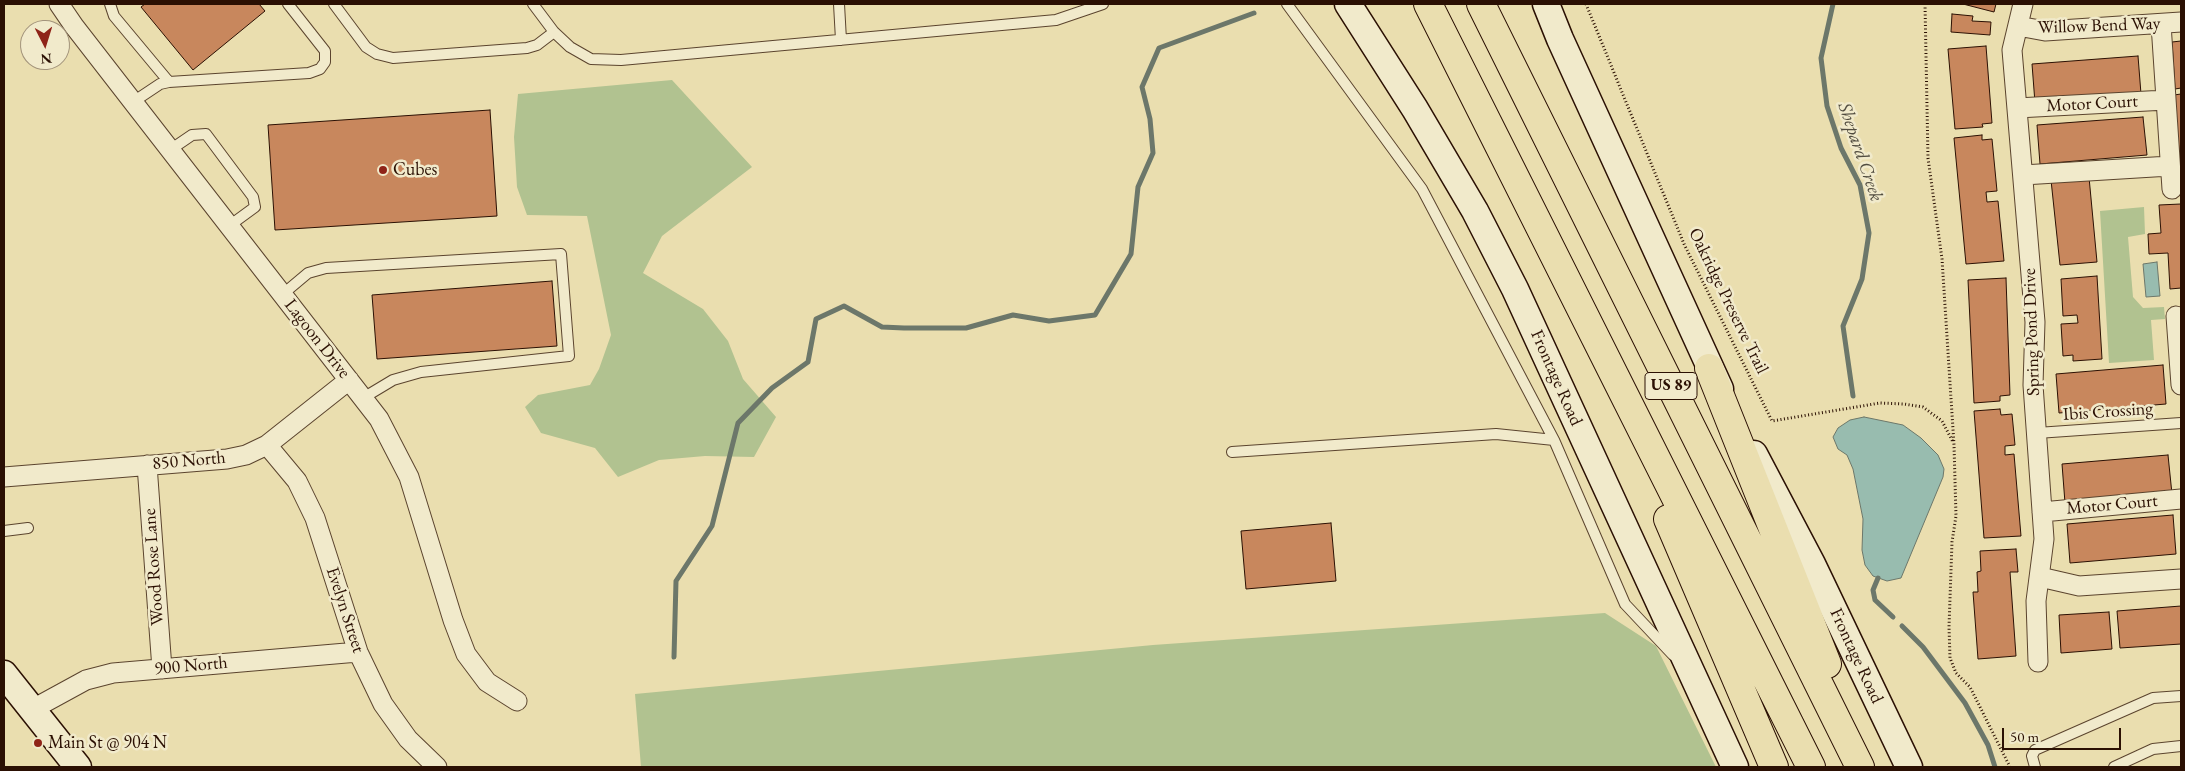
<!DOCTYPE html>
<style>
body{margin:0}
#map{position:relative;width:2185px;height:771px;overflow:hidden;background:#eadeaf;font-family:"EB Garamond",serif}
canvas{display:block}
.frame{position:absolute;inset:0;border:5px solid #2b1003;pointer-events:none}
.north{position:absolute;left:20px;top:20px;width:50px;height:50px;box-sizing:border-box;background:#f1eacb;border:1px solid #a2937b;border-radius:50%;rotate:175deg;font-size:14px;font-weight:700;line-height:20px;text-align:center;color:#2b1003}
.north::after{content:'';display:block;margin:auto;width:18px;height:22px;background:#8f2418;clip-path:polygon(50% 0,100% 100%,50% 72%,0 100%)}
.scale{position:absolute;left:2002px;top:728px;width:119px;height:22px;box-sizing:border-box;border:2px solid #2b1003;border-top:0;padding-left:6px;font-size:15px;line-height:18px;white-space:nowrap;color:#2b1003;-webkit-text-stroke:4px #f1eacb;paint-order:stroke}
</style>
<div id="map">
<canvas width="2185" height="771"></canvas>
<div class="frame"></div>
<div class="north">N</div>
<div class="scale">50 m</div>
</div>
<script>
const ctx = document.querySelector('canvas').getContext('2d');
ctx.lineJoin = 'round';
function fillPath(path, color) {
  ctx.fillStyle = color;
  ctx.fill(path, 'evenodd');
}
function poly(rows) {
  const path = new Path2D();
  for (const r of rows) {
    path.moveTo(r[0], r[1]);
    for (let i = 2; i < r.length; i += 2) path.lineTo(r[i], r[i + 1]);
  }
  return path;
}
function strokePath(path, color, width, dash) {
  ctx.strokeStyle = color;
  ctx.lineWidth = width;
  ctx.lineCap = dash ? 'butt' : 'round';
  ctx.setLineDash(dash || []);
  ctx.stroke(path);
}
function label(font, color, halo, rows, align = 'center') {
  ctx.font = font + ' "EB Garamond",serif';
  ctx.lineWidth = 5;
  ctx.setLineDash([]);
  ctx.textBaseline = 'middle';
  ctx.strokeStyle = halo;
  ctx.fillStyle = color;
  for (const [text, x, y, turn = 0] of rows) {
    ctx.save();
    ctx.translate(x, y);
    ctx.rotate((+turn || 0) * Math.PI / 180);
    ctx.textAlign = isNaN(turn) ? turn : align;
    if (halo) ctx.strokeText(text, 0, 0);
    ctx.fillText(text, 0, 0);
    ctx.restore();
  }
}
fillPath(poly([
 [672,80,752,167,662,236,643,273,703,309,728,341,743,379,776,417,754,457,705,456,659,460,618,477,595,448,541,433,525,407,538,395,590,385,599,369,611,335,587,216,527,215,517,187,514,137,518,94],
 [2144,207,2145,234,2128,237,2133,297,2143,308,2164,307,2165,319,2151,320,2154,360,2109,363,2100,211],
 [1605,613,1656,646,1716,767,641,767,635,694,1153,645]
]), '#b1c290');
const water = poly([
 [2157,262,2160,296,2146,297,2143,264,2157,262],
 [1864,417,1903,425,1921,438,1938,455,1944,469,1943,477,1901,578,1887,581,1873,576,1865,565,1862,550,1863,519,1853,469,1847,455,1838,449,1833,437,1838,428,1850,420,1864,417]
]);
fillPath(water, '#98bcaf');
strokePath(water, '#6c776a', 1);
strokePath(poly([
 [1833,4,1821,58,1827,106,1841,148,1860,185,1869,233,1862,279,1843,326,1853,396],
 [1878,578,1873,590,1875,600,1893,617],
 [1902,626,1923,647,1965,703,1988,745,1995,767],
 [674,657,676,581,712,526,738,423,772,388,808,362,816,319,844,306,882,327,904,328,966,328,1013,315,1049,321,1095,315,1131,254,1138,187,1153,153,1150,119,1142,87,1159,48,1254,13]
]), '#6c776a', 5);
const building = poly([
 [145,4,259,4,265,11,193,70,141,7,145,4],
 [1963,4,1996,4,1994,12,1963,4],
 [1952,14,1973,16,1972,21,1991,22,1990,35,1951,32,1952,14],
 [2181,41,2181,88,2175,89,2172,42,2181,41],
 [1986,46,1992,123,1982,124,1983,127,1955,129,1948,49,1986,46],
 [2138,56,2141,94,2035,103,2032,64,2138,56],
 [2181,94,2181,172,2174,95,2181,94],
 [490,110,497,216,275,230,268,125,490,110],
 [2143,117,2147,155,2040,164,2037,125,2143,117],
 [1982,135,1982,140,1992,139,1997,191,1986,192,1987,202,1998,201,2004,261,1966,264,1954,138,1982,135],
 [2089,177,2097,262,2060,265,2051,180,2089,177],
 [2181,204,2181,288,2170,289,2168,253,2149,254,2148,234,2161,233,2159,205,2181,204],
 [2097,276,2102,359,2073,361,2073,355,2063,356,2061,324,2078,323,2077,315,2063,316,2061,279,2097,276],
 [2006,278,2010,395,2000,396,2000,401,1974,403,1968,280,2006,278],
 [552,281,557,346,377,359,372,295,552,281],
 [2163,365,2166,404,2059,413,2056,374,2163,365],
 [2000,409,2001,415,2012,414,2015,445,2005,446,2005,455,2014,454,2021,536,1984,538,1974,411,2000,409],
 [2168,455,2172,494,2065,503,2062,464,2168,455],
 [2173,515,2176,554,2070,563,2067,524,2173,515],
 [1331,523,1336,581,1246,589,1241,531,1331,523],
 [2016,549,2018,572,2010,572,2016,656,1978,659,1973,592,1978,592,1977,572,1981,571,1980,551,2016,549],
 [2181,606,2181,644,2120,648,2117,611,2181,606],
 [2109,612,2112,649,2061,653,2059,615,2109,612]
]);
fillPath(building, '#c8875d');
strokePath(building, '#2b1003', 1);
const lane = poly([
 [110,4,114,16,169,82],
 [334,4,366,47,377,54,393,58,527,48,537,45,554,32],
 [533,4,554,32,570,47,591,59,621,60,1056,20,1103,4],
 [839,4,841,40],
 [1287,4,1422,189,1554,440,1625,604,1673,655],
 [133,102,160,84,169,82,309,73,320,69,325,62,325,51,288,4],
 [170,150,192,135,206,134,253,197,255,207,229,226],
 [283,294,308,273,326,268,561,254,569,356,421,372,393,380,363,398],
 [2037,433,2181,423],
 [1232,452,1496,434,1554,440],
 [4,531,28,528],
 [2035,767,2032,756,2035,750,2153,698,2181,696],
 [2114,767,2153,749,2181,746]
]);
const street = poly([
 [59,4,74,26,379,419,409,477,453,620,466,654,487,682,517,701],
 [2023,4,2012,50,2035,322,2033,385,2044,539,2036,601,2038,662],
 [2161,24,2172,189],
 [2018,26,2045,31,2181,22],
 [2017,108,2166,100],
 [2023,175,2170,166],
 [2176,316,2181,385],
 [267,445,297,481,315,518,358,652,383,704,408,739,437,767],
 [147,465,162,669],
 [4,477,227,459,246,455,267,445,349,380],
 [2042,512,2181,499],
 [2040,577,2079,586,2181,579],
 [31,710,86,680,113,673,358,652]
]);
const secondary = poly([
 [1348,4,1415,109,1475,211,1515,289,1735,767],
 [1546,4,1560,39,1720,389],
 [1754,454,1812,564,1909,767],
 [4,674,78,767]
]);
const highway = poly([
 [1428,4,1811,767],
 [1481,4,1860,767],
 [1709,368,1827,664],
 [1668,519,1774,767]
]);
strokePath(lane, '#5b442e', 12);
strokePath(street, '#5b442e', 21);
strokePath(secondary, '#2b1003', 29);
strokePath(highway, '#2b1003', 30);
strokePath(poly([
 [1586,4,1684,244,1772,421,1880,403,1904,404,1923,407,1942,421,1953,442],
 [1925,4,1928,158,1942,259,1954,445,1956,516,1952,542,1949,627,1950,658,1956,673,1970,687,2010,767]
]), '#2b1003', 3, [1, 2.5]);
strokePath(lane, '#f1eacb', 10);
strokePath(street, '#f1eacb', 19);
strokePath(secondary, '#f1eacb', 26);
strokePath(highway, '#eadeaf', 28);
for (const [x, y, r, color] of [
 [383,170,5,"#8f2418"],
 [38,743,5,"#8f2418"]
]) {
  const dot = new Path2D();
  dot.arc(x, y, r, 0, 2 * Math.PI);
  ctx.fillStyle = color;
  ctx.fill(dot);
  strokePath(dot, '#f1eacb', 2);
}
for (const [x, y, w] of [
 [1671,386,52]
]) {
  const box = new Path2D();
  box.roundRect(x - w / 2, y - 13.5, w, 27, 4);
  ctx.fillStyle = '#f1eacb';
  ctx.fill(box);
  strokePath(box, '#2b1003', 1);
}
label('bold 16px', '#2b1003', null, [
 ["US 89",1671,386]
]);
label('18px', '#2b1003', '#f1eacb', [
 ["Willow Bend Way",2099,26,-2],
 ["Motor Court",2092,104,-3],
 ["Oakridge Preserve Trail",1728,301,64],
 ["Spring Pond Drive",2032,332,-92],
 ["Lagoon Drive",317,339,52],
 ["Frontage Road",1556,378,66],
 ["Ibis Crossing",2108,412,-4],
 ["850 North",189,461,-5],
 ["Motor Court",2112,505,-5],
 ["Wood Rose Lane",154,567,-94],
 ["Evelyn Street",345,610,72],
 ["Frontage Road",1856,656,65],
 ["900 North",191,666,-5]
]);
label('18px', '#2b1003', '#f1eacb', [
 ["Cubes",393,170],
 ["Main St @ 904 N",48,743]
], 'left');
label('italic 19px', '#514c3f', '#f1eacb', [
 ["Shepard Creek",1860,152,71]
]);
</script>
